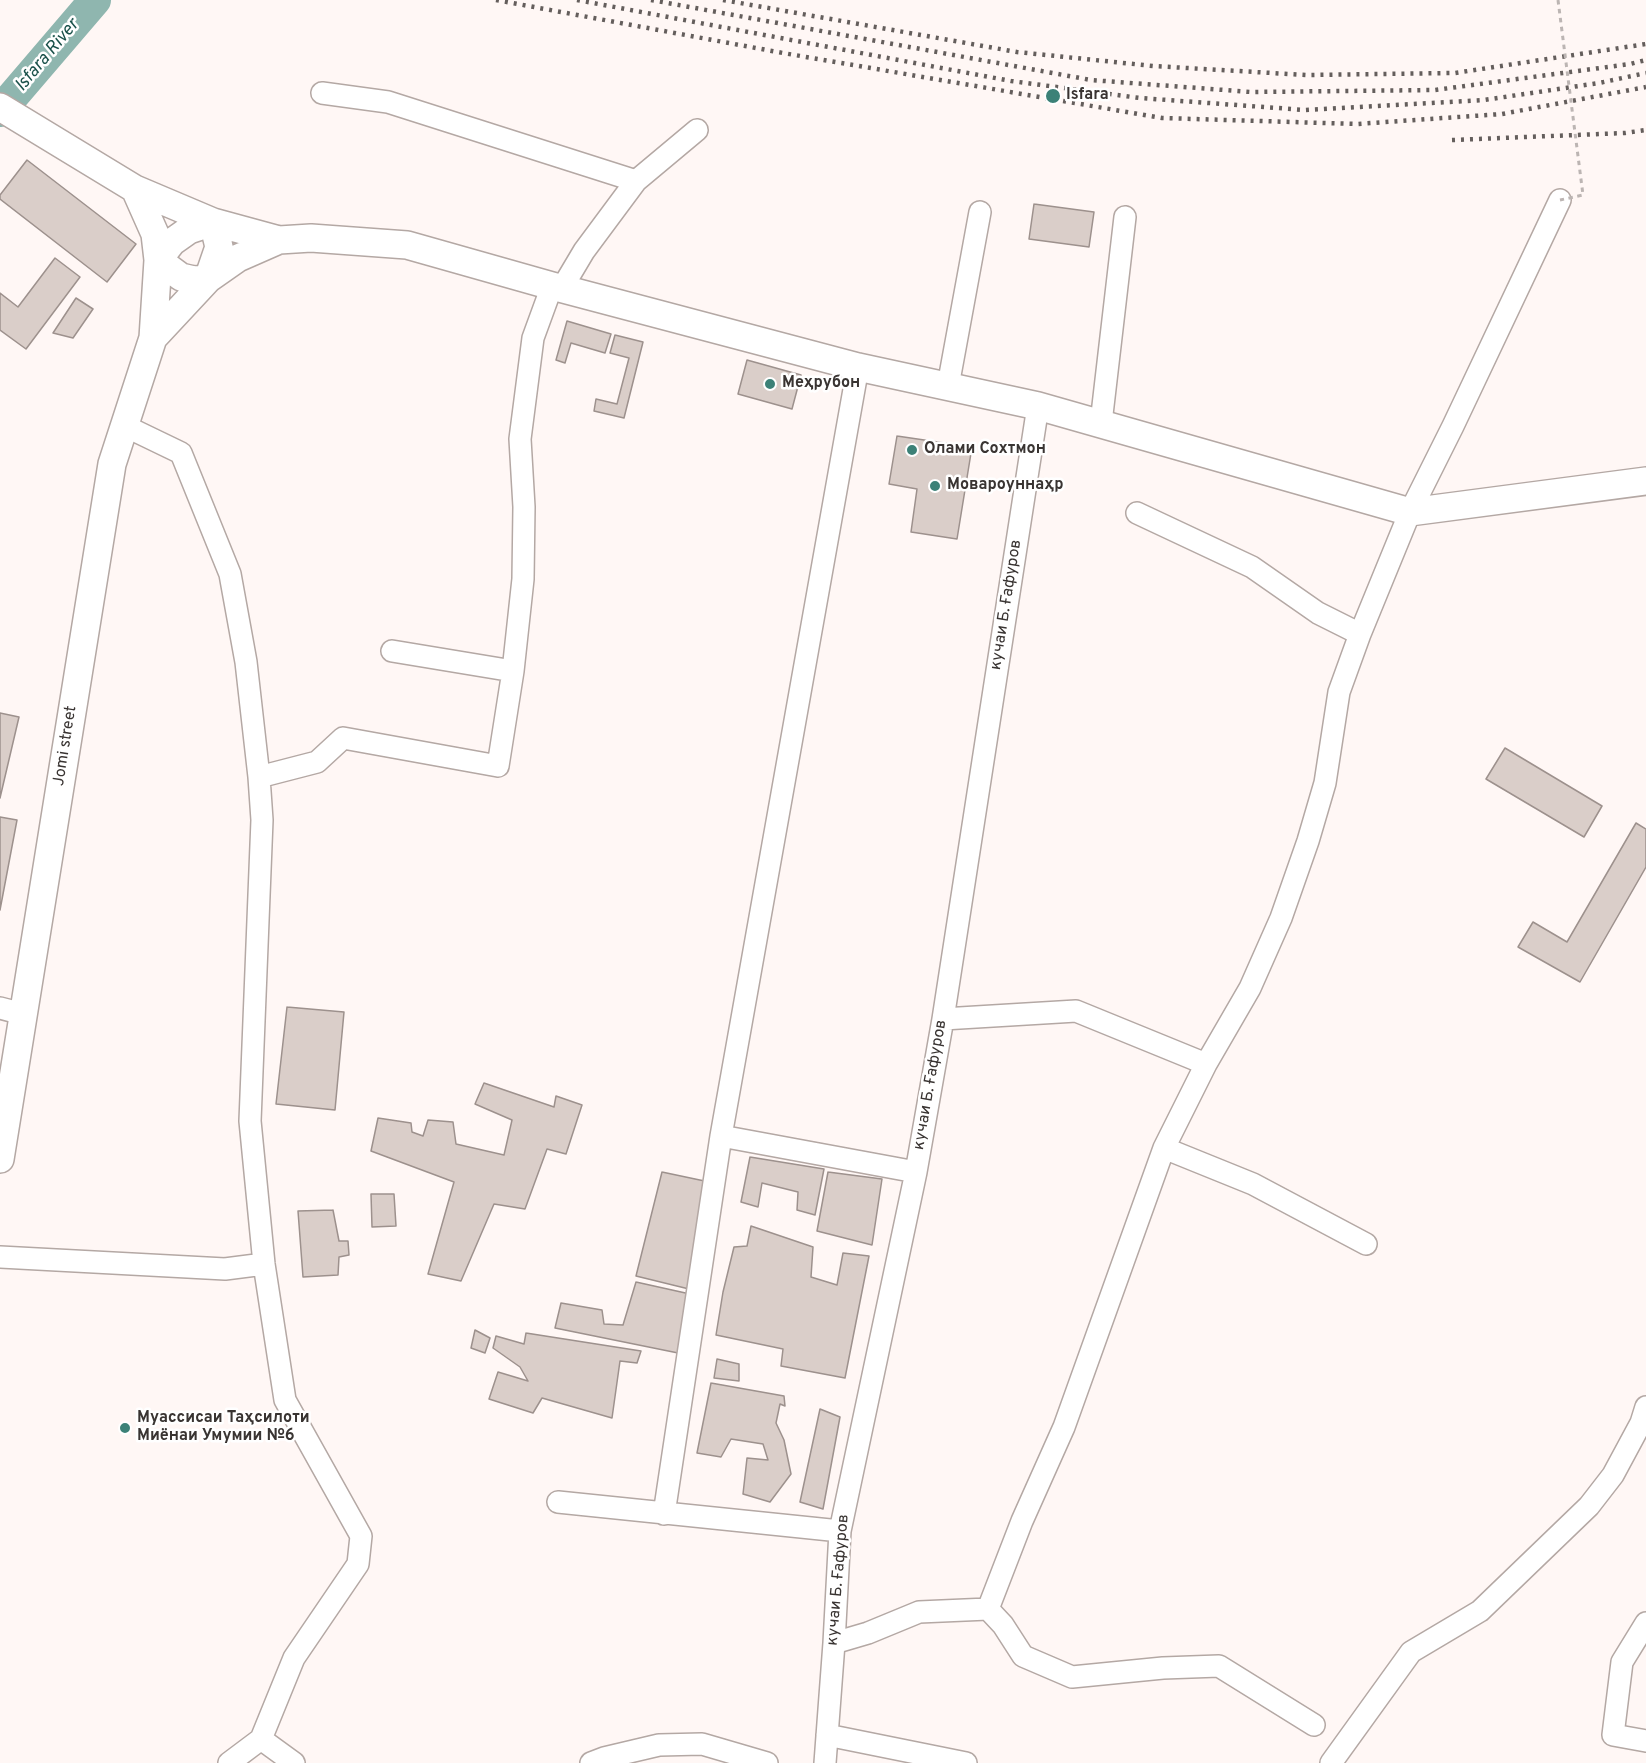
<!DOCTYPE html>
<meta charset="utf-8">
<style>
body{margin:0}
canvas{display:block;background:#fff7f5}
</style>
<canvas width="1646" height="1763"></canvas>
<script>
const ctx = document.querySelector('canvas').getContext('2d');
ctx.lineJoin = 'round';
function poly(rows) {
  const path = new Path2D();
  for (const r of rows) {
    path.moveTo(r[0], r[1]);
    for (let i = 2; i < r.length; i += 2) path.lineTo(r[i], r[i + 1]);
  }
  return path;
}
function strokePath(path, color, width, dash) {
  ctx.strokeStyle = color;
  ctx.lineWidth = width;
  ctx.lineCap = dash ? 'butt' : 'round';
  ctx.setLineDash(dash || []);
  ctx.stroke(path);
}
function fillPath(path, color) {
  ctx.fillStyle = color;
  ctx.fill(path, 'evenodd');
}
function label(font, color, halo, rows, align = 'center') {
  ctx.font = font + ' Overpass,sans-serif';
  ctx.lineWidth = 5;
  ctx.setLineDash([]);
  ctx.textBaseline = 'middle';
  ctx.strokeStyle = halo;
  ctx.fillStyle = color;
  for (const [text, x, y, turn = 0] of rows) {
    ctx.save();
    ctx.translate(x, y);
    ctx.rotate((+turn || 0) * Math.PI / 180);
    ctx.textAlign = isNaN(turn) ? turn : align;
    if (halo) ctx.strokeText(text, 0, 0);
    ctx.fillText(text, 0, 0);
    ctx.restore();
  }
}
strokePath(poly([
 [0,111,95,0]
]), '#8fb6af', 32);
const building = poly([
 [27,160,136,244,107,282,0,199,0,195,27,160],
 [1034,204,1094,212,1089,247,1029,239,1034,204],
 [55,258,80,277,26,349,0,330,0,293,18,307,55,258],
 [76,298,93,309,73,338,53,333,76,298],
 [567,321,611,334,605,353,571,343,565,363,556,360,567,321],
 [615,335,643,342,624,418,594,411,596,399,617,404,629,358,610,353,615,335],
 [747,360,801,375,792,409,738,394,747,360],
 [897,436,972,447,957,539,911,532,917,489,889,484,897,436],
 [0,713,19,717,0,798,0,713],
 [1505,748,1602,806,1584,837,1486,779,1505,748],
 [0,817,17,820,0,910,0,817],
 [1636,823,1646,829,1646,867,1580,982,1518,947,1533,922,1567,942,1636,823],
 [287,1007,344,1012,335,1110,276,1104,287,1007],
 [484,1083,554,1107,556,1096,582,1105,566,1154,547,1149,525,1209,494,1204,461,1281,428,1274,454,1182,371,1151,378,1118,411,1123,412,1132,423,1136,428,1120,453,1122,456,1144,504,1155,512,1120,475,1104,484,1083],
 [750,1157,824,1169,815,1215,797,1210,798,1192,762,1183,758,1207,741,1202,750,1157],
 [662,1172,714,1183,689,1289,636,1276,662,1172],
 [828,1172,882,1179,872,1245,817,1231,828,1172],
 [371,1194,394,1194,396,1226,372,1227,371,1194],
 [333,1210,339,1241,348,1241,349,1255,339,1257,338,1275,303,1277,298,1211,333,1210],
 [751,1226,813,1247,811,1277,837,1285,843,1253,869,1256,845,1378,781,1366,783,1349,716,1335,723,1292,734,1247,747,1246,751,1226],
 [636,1282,690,1294,683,1354,555,1328,561,1303,602,1310,604,1324,623,1325,636,1282],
 [475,1330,490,1338,485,1353,471,1348,475,1330],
 [526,1333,641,1351,637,1363,620,1361,612,1418,542,1398,533,1413,489,1399,498,1372,528,1381,520,1367,493,1348,496,1336,524,1344,526,1333],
 [717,1359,739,1364,739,1381,714,1378,717,1359],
 [711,1383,784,1396,785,1406,780,1404,776,1423,784,1440,791,1474,770,1502,743,1494,747,1458,768,1460,763,1444,731,1439,721,1457,697,1453,711,1383],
 [820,1409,840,1417,823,1509,800,1502,820,1409]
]);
fillPath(building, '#dacec9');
strokePath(building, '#9d918d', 1.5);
const minor = poly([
 [322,93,388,102,636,181],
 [562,288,584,251,636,181,697,130],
 [948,386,980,212],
 [1101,423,1125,217],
 [123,425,181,453,230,574,246,662,259,777,262,820,250,1121,264,1264,285,1400,361,1536,358,1564,294,1658,261,1739,294,1763],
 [1137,513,1252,567,1318,613,1360,634],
 [392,651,513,671],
 [259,777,317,762,343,738,498,766,513,671,523,579,524,507,520,439,533,338,552,286],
 [0,1008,23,1014],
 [943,1019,1076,1011,1206,1064],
 [721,1136,916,1172],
 [1164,1148,1253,1184,1366,1244],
 [0,1257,225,1269,264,1264],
 [558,1502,840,1531],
 [664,1514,721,1136,858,367],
 [988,1609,1022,1521,1064,1427,1164,1148,1206,1064,1250,988,1281,918,1308,841,1325,783,1339,692,1360,634,1410,512,1453,426,1560,200],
 [1646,1623,1622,1662,1613,1735,1646,1741],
 [834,1643,868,1633,919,1612,988,1609,1003,1625,1023,1656,1072,1677,1163,1668,1219,1666,1314,1725],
 [827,1735,966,1763],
 [229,1763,261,1739],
 [591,1763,604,1758,659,1745,702,1744,767,1763],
 [825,1763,834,1643,840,1531,916,1172,943,1019,1038,406],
 [1331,1763,1411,1652,1480,1611,1589,1506,1613,1475,1641,1423,1646,1407]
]);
const major = poly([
 [0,107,135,189,213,222,279,240,311,238,407,245,552,286,858,367,1038,406,1410,512,1646,481],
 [158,260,181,277,194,280,208,279,238,258,279,240],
 [158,260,172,242,189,230,213,222],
 [153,338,208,279,219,247,213,222],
 [0,1159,112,464,153,338,158,260,155,234,135,189]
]);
strokePath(minor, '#b4a8a4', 24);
strokePath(major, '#b4a8a4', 30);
strokePath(minor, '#fff', 21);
strokePath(major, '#fff', 27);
strokePath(poly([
 [496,0,783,53,1162,118,1357,124,1502,114,1646,87],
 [577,0,1011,81,1140,98,1305,110,1484,100,1599,83,1646,73],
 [651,0,1091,80,1251,92,1435,90,1630,64,1646,60],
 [723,0,1017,52,1153,66,1306,75,1455,73,1646,44],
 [1452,140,1625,133,1646,130]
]), '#645e5c', 4.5, [3, 6]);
strokePath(poly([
 [1558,0,1583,195,1560,200]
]), '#bcb5b3', 3, [4.5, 4.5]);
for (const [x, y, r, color] of [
 [1053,96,8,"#3c8177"],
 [770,384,6,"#3c8177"],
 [912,450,6,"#3c8177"],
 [935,486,6,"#3c8177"],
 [125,1428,6,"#3c8177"]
]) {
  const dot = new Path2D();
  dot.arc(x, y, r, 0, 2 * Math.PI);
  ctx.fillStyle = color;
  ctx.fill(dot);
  strokePath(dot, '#fff', 2);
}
label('bold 16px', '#393432', '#fff', [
 ["Isfara",1066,96],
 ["Меҳрубон",782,384],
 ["Олами Сохтмон",924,450],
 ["Мовароуннаҳр",947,486],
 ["Муассисаи Таҳсилоти",137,1419],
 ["Миёнаи Умумии №6",137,1437]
], 'left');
label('16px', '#393432', '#fff', [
 ["кучаи Б. Ғафуров",1007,605,-81],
 ["Jomi street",66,746,-81],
 ["кучаи Б. Ғафуров",931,1085,-80],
 ["кучаи Б. Ғафуров",839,1580,-85]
]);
label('italic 18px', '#1a514a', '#fff', [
 ["Isfara River",48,56,-50]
]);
</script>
